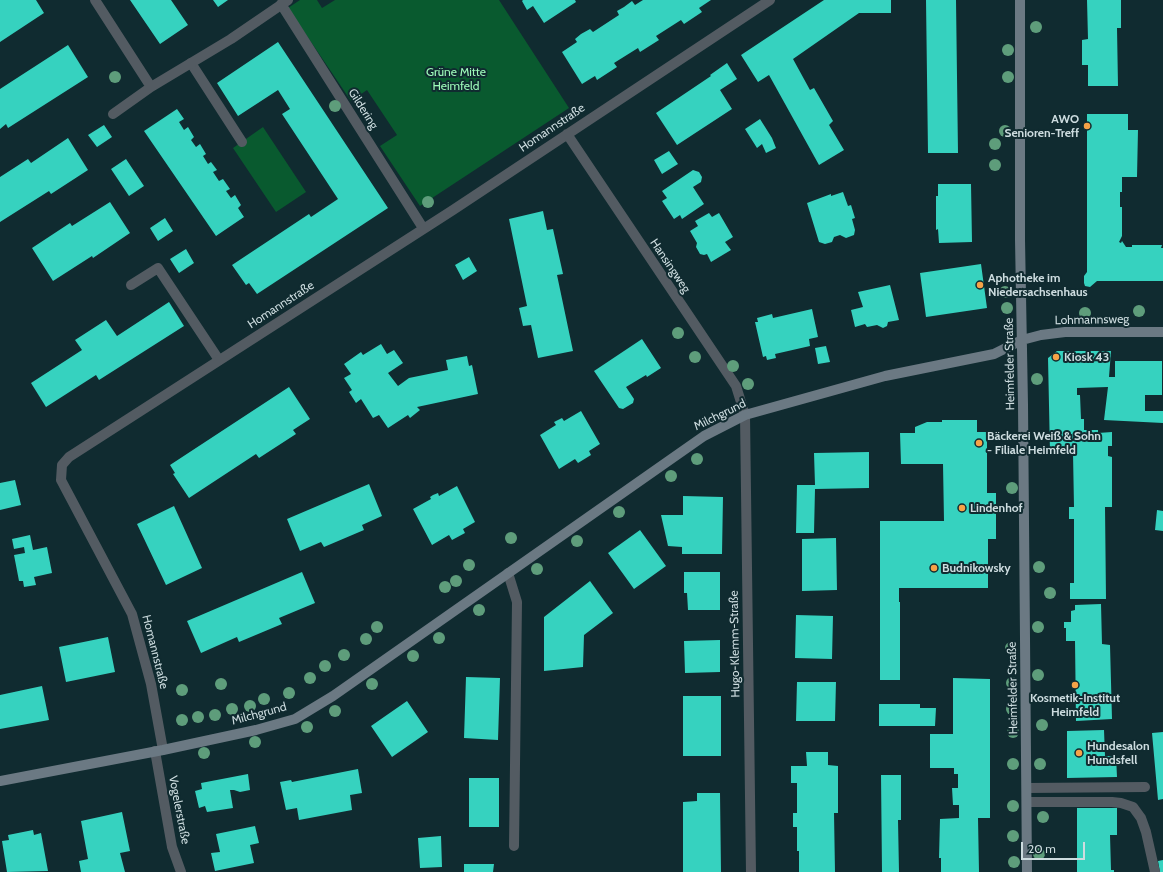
<!DOCTYPE html>
<meta charset="utf-8">
<style>
body{margin:0}
#map{position:relative;width:1163px;height:872px;overflow:hidden;background:#102b30;font-family:Cabin,sans-serif}
canvas{display:block}
.scale{position:absolute;left:1021px;top:842px;width:64px;height:18px;box-sizing:border-box;border:2px solid #cddcdf;border-top:0;padding-left:5px;font-size:12px;line-height:14px;white-space:nowrap;color:#cddcdf;-webkit-text-stroke:3px #102b30;paint-order:stroke}
</style>
<div id="map">
<canvas width="1163" height="872"></canvas>
<div class="scale">20 m</div>
</div>
<script>
const ctx = document.querySelector('canvas').getContext('2d');
ctx.lineJoin = 'round';
function fillPath(path, color) {
  ctx.fillStyle = color;
  ctx.fill(path, 'evenodd');
}
function poly(rows) {
  const path = new Path2D();
  for (const r of rows) {
    path.moveTo(r[0], r[1]);
    for (let i = 2; i < r.length; i += 2) path.lineTo(r[i], r[i + 1]);
  }
  return path;
}
function strokePath(path, color, width, dash) {
  ctx.strokeStyle = color;
  ctx.lineWidth = width;
  ctx.lineCap = dash ? 'butt' : 'round';
  ctx.setLineDash(dash || []);
  ctx.stroke(path);
}
function label(font, color, halo, rows, align = 'center') {
  ctx.font = font + ' Cabin,sans-serif';
  ctx.lineWidth = 4;
  ctx.setLineDash([]);
  ctx.textBaseline = 'middle';
  ctx.strokeStyle = halo;
  ctx.fillStyle = color;
  for (const [text, x, y, turn = 0] of rows) {
    ctx.save();
    ctx.translate(x, y);
    ctx.rotate((+turn || 0) * Math.PI / 180);
    ctx.textAlign = isNaN(turn) ? turn : align;
    if (halo) ctx.strokeText(text, 0, 0);
    ctx.fillText(text, 0, 0);
    ctx.restore();
  }
}
fillPath(poly([
 [300,0,317,0,322,8,335,0,499,0,569,108,420,206,380,146,397,135,367,90,351,101,288,8],
 [263,127,306,192,276,212,233,148]
]), '#095a2f');
fillPath(poly([
 [0,0,36,0,44,13,0,42],
 [130,0,171,0,188,25,160,44],
 [213,0,228,0,218,7],
 [523,0,575,0,576,2,544,23,533,6,527,10,522,1],
 [643,0,711,0,699,8,702,12,684,24,681,20,656,36,659,40,640,52,638,48,614,63,617,67,597,80,595,76,582,84,562,52,577,42,575,39,581,34,590,29,593,32,619,15,617,11,624,7,632,1,635,5],
 [824,0,891,0,891,13,859,13,793,59,810,90,814,88,833,121,829,125,844,150,819,165,769,75,758,82,741,55],
 [926,0,956,0,958,153,928,153],
 [1087,0,1121,0,1121,28,1117,28,1118,86,1088,86,1088,65,1082,65,1082,40,1088,39],
 [278,42,388,208,257,294,249,283,246,285,232,265,309,214,311,217,338,199,282,114,290,109,278,90,238,116,217,83],
 [68,45,88,77,8,128,6,124,0,129,0,89],
 [727,63,737,79,720,90,732,109,677,145,656,113,711,76,710,75],
 [177,109,184,119,179,122,184,130,188,127,194,137,191,140,196,147,200,144,206,154,203,156,208,164,211,162,217,170,213,172,219,181,223,179,230,189,226,191,231,198,235,195,241,205,238,208,244,217,216,236,144,131],
 [1087,114,1128,114,1128,130,1138,130,1137,177,1122,177,1122,192,1120,192,1120,207,1122,207,1122,236,1119,242,1121,243,1122,241,1126,247,1132,247,1132,245,1162,245,1161,248,1163,248,1163,281,1097,281,1090,287,1085,286,1084,283,1084,276,1087,272],
 [760,119,772,138,776,148,766,153,762,144,757,148,745,129],
 [104,125,112,137,97,147,88,135],
 [68,138,88,170,51,194,49,191,0,222,0,177,28,159,31,163],
 [669,151,678,164,662,174,654,160],
 [126,159,144,186,129,196,111,169],
 [693,170,699,172,702,177,701,182,693,187,704,204,682,219,680,215,674,219,662,201,667,198,662,191],
 [938,184,971,184,972,242,939,243,938,229,936,230,936,196,938,196],
 [843,192,848,206,851,205,855,218,852,219,855,230,854,235,846,238,840,235,834,237,832,242,825,244,819,242,807,203,831,194,831,196],
 [110,202,130,233,93,258,92,256,53,281,32,248,70,223,72,226],
 [543,211,547,230,553,229,563,274,557,275,573,351,538,358,531,325,523,326,519,308,527,306,509,219],
 [709,213,712,217,719,213,733,237,725,242,731,250,711,262,707,254,704,255,700,254,696,247,697,243,690,231,698,226,695,221],
 [165,218,173,231,158,241,150,228],
 [186,249,194,263,179,273,170,259],
 [469,257,477,271,463,280,455,265],
 [981,264,987,308,926,317,920,273],
 [890,285,899,320,888,322,887,326,883,328,877,325,867,327,865,324,855,327,851,310,863,307,858,292],
 [169,302,184,326,99,380,96,375,46,407,31,383,82,350,75,340,106,320,117,336],
 [812,309,818,337,809,339,810,346,775,354,776,358,767,360,766,356,763,357,755,322,758,322,757,318,772,314,773,318],
 [642,339,661,368,647,377,646,375,626,387,634,399,633,403,623,409,619,408,594,371],
 [381,344,387,354,394,350,403,363,388,373,398,386,409,378,448,370,446,360,467,356,469,366,472,365,478,394,417,407,420,410,410,418,408,415,388,428,379,415,373,418,361,399,356,403,349,392,352,390,344,378,351,374,344,364,361,352,363,355],
 [826,346,830,362,818,364,815,348],
 [1057,351,1111,351,1109,377,1115,377,1115,361,1162,361,1162,395,1145,395,1145,411,1163,411,1163,423,1104,420,1108,387,1077,388,1077,395,1080,395,1081,419,1084,419,1084,430,1098,430,1098,433,1112,432,1112,446,1108,446,1108,456,1112,457,1112,507,1105,507,1106,599,1070,599,1070,583,1074,583,1074,519,1069,519,1069,507,1074,507,1073,453,1050,453,1048,358],
 [289,387,310,419,293,430,296,434,259,458,256,454,189,498,173,474,175,473,170,465],
 [581,411,600,444,589,451,591,455,578,463,575,459,559,469,540,435,556,425,554,422,562,418,564,421],
 [942,420,977,420,977,432,987,432,987,493,996,493,996,539,988,539,988,588,899,588,899,602,900,602,900,680,880,680,880,521,944,521,943,464,901,464,900,433,915,433,915,427,927,422,942,422],
 [869,452,869,488,815,489,814,533,796,533,797,485,815,485,814,453],
 [15,480,21,505,0,510,0,483],
 [369,484,382,516,362,525,364,530,324,547,321,542,300,551,287,519],
 [457,486,475,522,463,529,465,533,452,540,449,535,432,545,413,509,431,499,430,497,433,495,438,493,439,496],
 [683,496,723,497,722,554,682,554,682,547,668,546,661,515,683,515],
 [174,506,202,568,166,585,137,524],
 [1157,510,1163,511,1163,531,1155,530],
 [640,530,666,566,634,589,608,553],
 [30,535,33,550,47,547,52,573,34,577,36,585,24,587,23,581,19,581,14,555,25,553,24,547,14,549,12,539],
 [836,538,837,590,802,591,802,539],
 [302,572,315,603,279,618,282,624,239,642,237,637,201,653,187,621],
 [684,572,720,572,720,610,688,610,687,593,684,593],
 [590,581,613,613,584,635,583,667,544,671,544,617],
 [1101,604,1102,644,1110,645,1112,719,1076,721,1075,641,1066,641,1066,628,1064,628,1064,622,1071,622,1071,611,1075,610,1075,605],
 [796,615,833,616,832,659,795,658],
 [108,637,115,672,66,682,59,647],
 [720,640,720,672,685,673,684,641],
 [466,677,500,678,498,740,464,738],
 [953,678,990,679,990,818,978,818,979,872,941,872,941,858,939,858,940,819,959,818,959,805,953,805,952,788,958,788,958,774,954,774,954,768,930,768,930,734,953,734],
 [797,682,836,682,835,721,796,721],
 [42,686,49,720,0,729,0,695],
 [683,696,721,696,721,756,683,756],
 [407,701,428,732,392,757,371,726],
 [879,704,920,704,920,708,936,708,935,726,879,726],
 [1104,730,1105,756,1116,756,1117,777,1067,778,1067,731],
 [1163,732,1163,799,1158,800,1152,733],
 [806,752,828,752,828,765,838,766,838,813,834,813,835,872,799,872,799,851,797,851,797,827,793,827,793,813,797,813,797,783,791,783,791,766,807,766],
 [358,769,362,793,350,795,352,810,299,820,297,808,286,810,280,782,291,780,292,782],
 [248,774,250,790,240,792,234,790,230,790,233,808,207,812,205,806,199,808,195,791,202,789,201,783],
 [881,775,901,775,901,820,898,820,899,872,882,872],
 [469,778,499,778,499,827,469,827],
 [697,793,720,793,721,872,683,872,683,802,697,801],
 [1077,808,1117,808,1117,835,1110,835,1111,870,1114,870,1114,872,1077,872],
 [122,812,130,851,120,853,125,872,81,872,79,861,88,859,81,821],
 [255,826,259,843,250,845,254,863,215,871,211,853,220,852,216,834],
 [33,830,34,835,41,833,48,871,7,872,2,841,9,840,8,835],
 [441,836,442,867,420,868,418,838],
 [1163,860,1163,872,1160,872,1158,861],
 [464,864,494,864,493,872,464,872]
]), '#36d2bf');
strokePath(poly([
 [191,63,242,142],
 [131,285,158,268,219,360],
 [508,573,517,602,514,846],
 [1027,788,1145,787],
 [1027,802,1112,802,1121,803,1133,807,1141,818,1146,832,1155,872]
]), '#535b62', 10);
strokePath(poly([
 [95,0,151,87],
 [281,4,423,228],
 [113,114,151,87,231,39,288,0],
 [567,134,736,386,745,415,751,872],
 [163,750,151,684,132,614,61,480,62,465,69,457,453,210,770,0],
 [155,751,172,847,181,872]
]), '#535b62', 10);
strokePath(poly([
 [1020,0,1020,240,1023,404,1027,872],
 [0,781,163,750,256,730,295,719,333,696,704,436,745,415,885,376,994,354,1022,340,1041,335,1065,332,1163,332]
]), '#6b7983', 10);
ctx.fillStyle = '#5e9d7b';
for (const [x, y] of [
 [1036,27],
 [1008,50],
 [115,77],
 [1008,77],
 [335,106],
 [1005,131],
 [995,144],
 [995,165],
 [428,202],
 [1005,292],
 [1007,308],
 [1139,311],
 [1085,313],
 [678,333],
 [695,357],
 [733,366],
 [1037,379],
 [748,384],
 [697,459],
 [671,476],
 [1012,488],
 [619,512],
 [511,538],
 [577,541],
 [469,565],
 [1039,567],
 [537,569],
 [456,581],
 [445,587],
 [1050,593],
 [479,610],
 [377,627],
 [1038,627],
 [439,638],
 [366,639],
 [1011,648],
 [344,655],
 [413,656],
 [325,666],
 [1038,675],
 [310,678],
 [1012,683],
 [221,684],
 [372,684],
 [182,690],
 [289,693],
 [264,699],
 [250,706],
 [232,709],
 [1012,709],
 [335,711],
 [215,715],
 [198,717],
 [182,720],
 [1042,725],
 [307,727],
 [1013,732],
 [255,742],
 [204,753],
 [1013,764],
 [1040,764],
 [1013,806],
 [1043,817],
 [1013,836],
 [1039,854],
 [1014,862]
]) {
  ctx.beginPath();
  ctx.arc(x, y, 6, 0, 2 * Math.PI);
  ctx.fill();
}
for (const [x, y, r, color] of [
 [1087,126,4,"#f6a247"],
 [980,285,4,"#f6a247"],
 [1056,357,4,"#f6a247"],
 [979,443,4,"#f6a247"],
 [962,508,4,"#f6a247"],
 [934,568,4,"#f6a247"],
 [1075,685,4,"#f6a247"],
 [1079,753,4,"#f6a247"]
]) {
  const dot = new Path2D();
  dot.arc(x, y, r, 0, 2 * Math.PI);
  ctx.fillStyle = color;
  ctx.fill(dot);
  strokePath(dot, '#102b30', 1.5);
}
label('12px', '#9dfab9', '#102b30', [
 ["Grüne Mitte",456,72],
 ["Heimfeld",456,86]
]);
label('12px', '#cddcdf', '#102b30', [
 ["Gildering",363,109,58],
 ["Homannstraße",552,128,-34],
 ["Hansingweg",670,266,56],
 ["Homannstraße",281,305,-33],
 ["Lohmannsweg",1092,320,-1],
 ["Heimfelder Straße",1010,364,-91],
 ["Milchgrund",720,415,-26],
 ["Hugo-Klemm-Straße",735,644,-91],
 ["Homannstraße",155,652,76],
 ["Heimfelder Straße",1013,688,-91],
 ["Milchgrund",259,714,-15],
 ["Vogelerstraße",179,810,79]
]);
label('bold 12px', '#cddcdf', '#102b30', [
 ["AWO",1079,119,"right"],
 ["Senioren-Treff",1079,133,"right"],
 ["Aphotheke im",988,278],
 ["Niedersachsenhaus",988,292],
 ["Kiosk 43",1064,357],
 ["Bäckerei Weiß & Sohn",987,436],
 ["- Filiale Heimfeld",987,450],
 ["Lindenhof",970,508],
 ["Budnikowsky",942,568],
 ["Kosmetik-Institut",1075,698,"center"],
 ["Heimfeld",1075,712,"center"],
 ["Hundesalon",1087,746],
 ["Hundsfell",1087,760]
], 'left');
</script>
